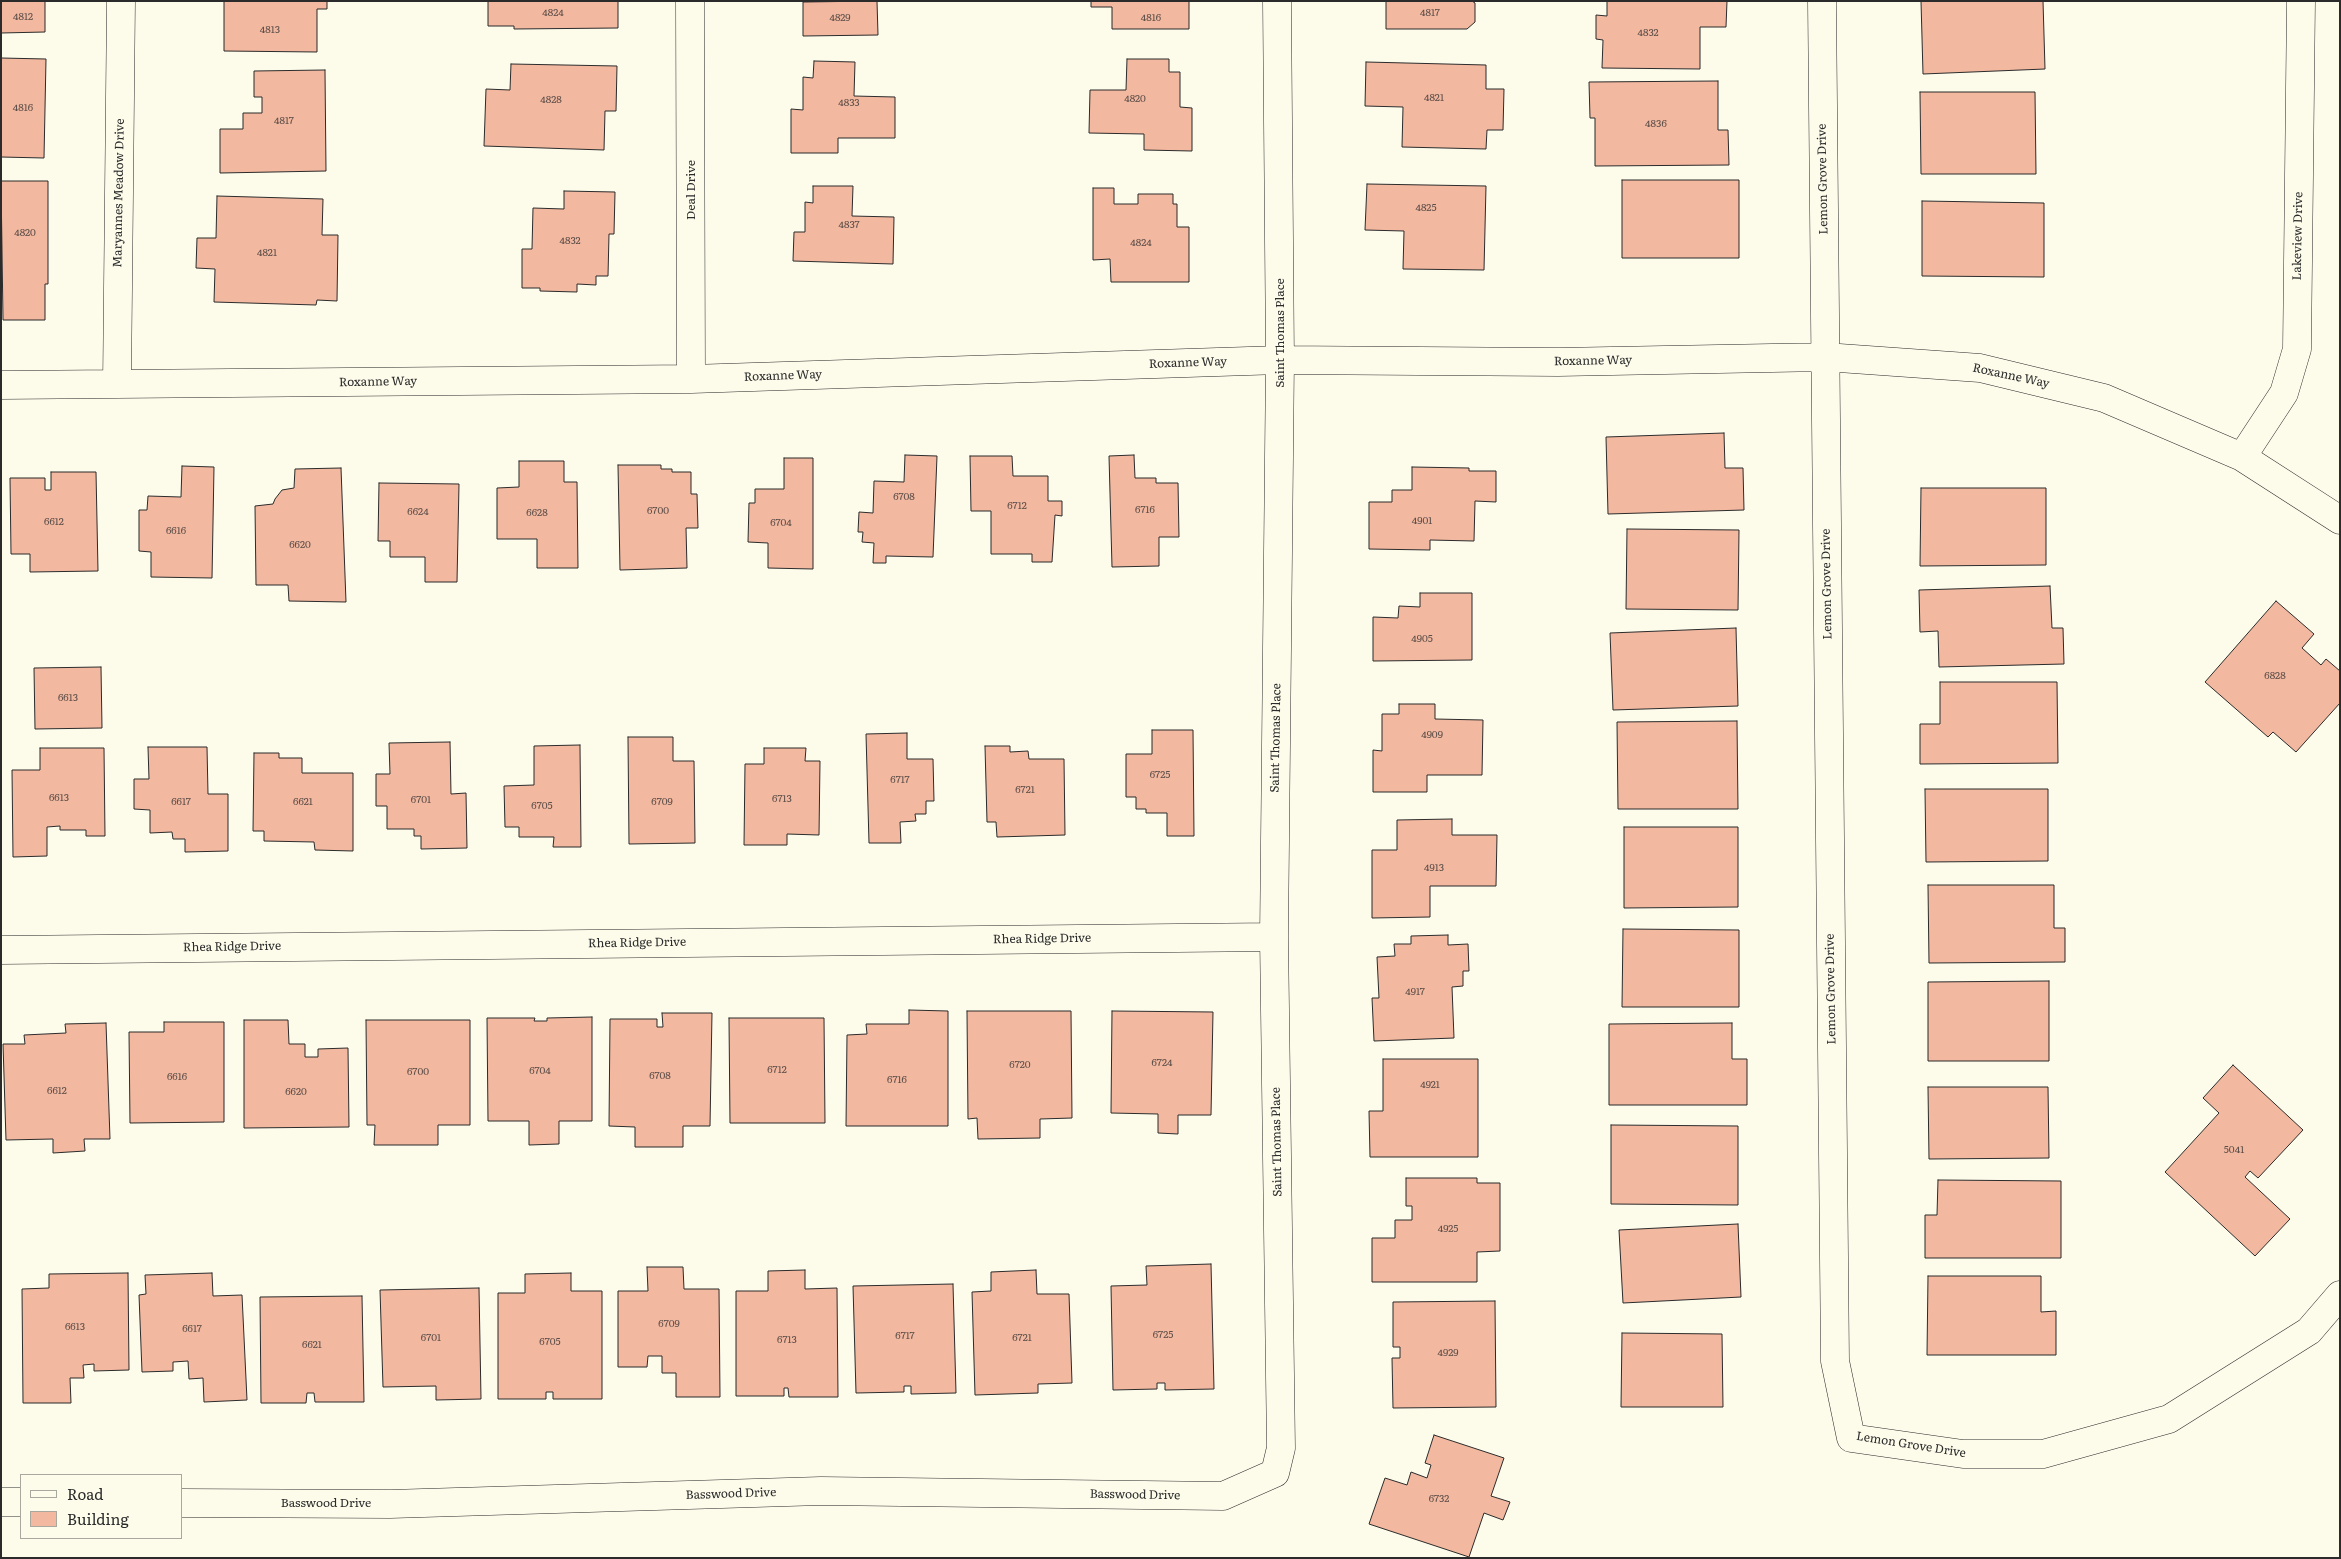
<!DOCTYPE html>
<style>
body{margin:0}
#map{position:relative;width:2341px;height:1559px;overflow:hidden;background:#fdfbea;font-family:Literata,serif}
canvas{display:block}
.frame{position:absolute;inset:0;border:2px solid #2b2b2b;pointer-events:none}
.legend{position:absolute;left:20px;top:1474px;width:162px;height:65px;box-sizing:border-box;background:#fdfbea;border:1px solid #a9a89e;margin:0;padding:6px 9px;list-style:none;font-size:15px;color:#2b2b2b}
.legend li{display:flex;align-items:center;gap:10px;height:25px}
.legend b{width:25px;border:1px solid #a9a89e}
</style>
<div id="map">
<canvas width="2341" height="1559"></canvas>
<div class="frame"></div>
<ul class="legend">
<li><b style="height:6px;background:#fdfbea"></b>Road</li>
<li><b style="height:14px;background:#f2b8a0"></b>Building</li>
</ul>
</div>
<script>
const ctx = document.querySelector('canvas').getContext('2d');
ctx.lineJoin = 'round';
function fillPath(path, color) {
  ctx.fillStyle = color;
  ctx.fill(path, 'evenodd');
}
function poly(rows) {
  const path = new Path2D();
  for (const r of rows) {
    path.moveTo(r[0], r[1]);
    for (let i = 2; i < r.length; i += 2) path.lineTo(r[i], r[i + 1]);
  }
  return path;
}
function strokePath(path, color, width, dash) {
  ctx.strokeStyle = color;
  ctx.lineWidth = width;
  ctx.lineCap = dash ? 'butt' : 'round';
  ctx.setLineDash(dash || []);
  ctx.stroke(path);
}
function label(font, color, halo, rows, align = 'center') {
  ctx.font = font + ' Literata,serif';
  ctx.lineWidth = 4;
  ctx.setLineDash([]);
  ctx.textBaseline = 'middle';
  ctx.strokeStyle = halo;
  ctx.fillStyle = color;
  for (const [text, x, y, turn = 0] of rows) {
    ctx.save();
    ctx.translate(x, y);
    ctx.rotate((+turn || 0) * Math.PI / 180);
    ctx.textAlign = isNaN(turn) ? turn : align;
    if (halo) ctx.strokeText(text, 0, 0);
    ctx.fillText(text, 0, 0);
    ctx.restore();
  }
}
const building = poly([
 [1,1,45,1,45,32,1,33,1,1],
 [224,1,327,1,327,9,317,9,317,52,224,51,224,1],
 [488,1,618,1,618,28,514,29,514,26,488,26,488,1],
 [877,1,878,35,803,36,803,2,877,1],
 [1091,1,1189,1,1189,29,1112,29,1112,7,1091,7,1091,1],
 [1386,1,1472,1,1475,3,1475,22,1467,29,1386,29,1386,1],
 [1607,1,1727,1,1726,27,1700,27,1700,69,1602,68,1603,40,1596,39,1596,15,1607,16,1607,1],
 [1921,1,2043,1,2045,69,1923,74,1921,1],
 [1,58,46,59,44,158,1,157,1,58],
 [1127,59,1169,59,1169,72,1180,72,1180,107,1192,108,1192,151,1144,150,1144,134,1089,133,1090,90,1126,90,1127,59],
 [814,61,855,62,854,96,895,97,895,138,838,138,838,153,791,153,791,109,803,110,803,77,813,78,814,61],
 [1366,62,1486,65,1486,89,1504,89,1503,130,1487,130,1486,149,1402,147,1403,107,1365,106,1366,62],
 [511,64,617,66,616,111,605,111,604,150,484,146,486,89,510,90,511,64],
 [325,70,326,171,220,173,220,129,243,129,243,113,262,113,262,97,254,97,254,71,325,70],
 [1718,81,1718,130,1728,130,1729,165,1595,166,1595,118,1590,118,1589,82,1718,81],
 [1920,92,2035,92,2036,174,1921,174,1920,92],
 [1622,180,1739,180,1739,258,1622,258,1622,180],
 [1,181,48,181,48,284,45,284,45,320,3,320,1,181],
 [1367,184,1486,186,1484,270,1403,269,1404,231,1365,230,1367,184],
 [813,186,853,186,852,216,894,217,893,264,793,261,794,232,805,232,805,202,813,203,813,186],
 [1093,188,1114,188,1114,204,1138,204,1138,194,1173,194,1173,204,1177,204,1177,227,1189,227,1189,282,1111,282,1110,259,1093,260,1093,188],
 [564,191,615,192,614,234,609,234,608,276,596,276,596,285,577,284,577,292,540,291,540,288,522,288,522,249,532,249,533,208,564,209,564,191],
 [217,196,323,199,322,235,338,235,337,301,317,300,316,305,214,302,215,269,196,268,197,238,216,238,217,196],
 [1922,201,2044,203,2044,277,1922,276,1922,201],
 [1724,433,1725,468,1743,468,1744,510,1608,514,1606,437,1724,433],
 [905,455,937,456,933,557,886,556,886,563,873,563,874,543,862,542,863,532,858,532,859,512,873,513,874,481,904,482,905,455],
 [1134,455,1135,478,1156,478,1156,483,1178,483,1179,537,1159,537,1159,566,1112,567,1109,456,1134,455],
 [970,456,1012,456,1013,476,1048,476,1048,501,1062,501,1062,516,1055,515,1052,562,1032,562,1032,554,991,554,991,511,971,511,970,456],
 [784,458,813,458,813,569,768,568,768,543,748,542,749,503,755,503,755,489,784,489,784,458],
 [519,461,564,461,564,482,577,482,578,568,537,568,537,539,497,539,497,488,519,487,519,461],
 [618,465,661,465,661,469,672,469,672,472,691,472,691,494,697,494,698,528,686,528,687,568,620,570,618,465],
 [182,466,214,467,212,578,151,577,151,552,139,551,139,510,147,510,148,496,181,497,182,466],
 [1412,467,1469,468,1469,471,1496,471,1496,502,1475,501,1474,541,1430,540,1430,550,1369,549,1369,502,1392,502,1392,490,1412,490,1412,467],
 [341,468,346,602,289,601,288,585,256,585,255,506,273,504,275,499,282,490,294,488,295,469,341,468],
 [51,472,96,472,98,571,30,572,30,554,11,554,10,478,45,478,45,490,51,490,51,472],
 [379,483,459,484,457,582,425,582,425,557,390,557,390,541,378,541,379,483],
 [1921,488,2046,488,2046,565,1920,566,1921,488],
 [1627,529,1739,530,1738,610,1626,609,1627,529],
 [2050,586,2052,628,2063,628,2064,664,1939,667,1938,631,1920,632,1919,590,2050,586],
 [1420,593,1472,593,1472,660,1373,661,1373,617,1398,618,1399,606,1420,607,1420,593],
 [2276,601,2314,634,2302,648,2321,665,2326,659,2340,671,2340,703,2296,752,2273,732,2268,737,2205,682,2276,601],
 [1736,628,1738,706,1613,710,1610,633,1736,628],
 [101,667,102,728,35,729,34,668,101,667],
 [1940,682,2057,682,2058,763,1920,764,1920,724,1940,724,1940,682],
 [1399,704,1435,704,1435,719,1483,720,1482,775,1427,775,1427,792,1373,792,1373,750,1382,751,1382,714,1399,714,1399,704],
 [1737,721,1738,809,1618,809,1617,722,1737,721],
 [1152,730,1193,730,1194,836,1167,836,1167,813,1146,813,1146,809,1136,809,1136,797,1126,797,1126,754,1152,754,1152,730],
 [907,733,907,759,933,759,934,801,926,801,926,814,915,814,916,821,900,822,901,843,869,843,866,734,907,733],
 [628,737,673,737,673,761,694,761,695,843,629,844,628,737],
 [450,742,451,794,466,793,467,848,421,849,421,836,414,836,414,829,387,829,387,806,376,806,376,774,390,774,389,743,450,742],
 [580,745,581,847,553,847,554,837,519,837,519,827,505,827,504,786,534,785,534,746,580,745],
 [985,746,1010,746,1010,752,1028,751,1029,759,1064,759,1065,835,997,837,996,822,987,822,985,746],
 [148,747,207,747,208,794,228,794,228,851,185,852,185,839,173,839,172,832,150,833,150,810,134,809,134,779,149,779,148,747],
 [40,748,104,748,105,836,86,836,86,830,60,830,60,826,47,827,47,856,13,857,12,770,40,770,40,748],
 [764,748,806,748,805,761,820,761,819,835,787,834,787,845,744,845,745,764,764,764,764,748],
 [254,753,279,753,279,758,302,758,302,773,353,773,353,851,315,850,314,842,264,841,264,831,253,831,254,753],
 [1925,789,2048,789,2048,861,1926,862,1925,789],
 [1452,819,1452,835,1497,835,1496,886,1430,886,1430,917,1372,918,1372,850,1397,850,1397,820,1452,819],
 [1624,827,1738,827,1738,907,1624,908,1624,827],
 [1928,885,2054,885,2054,928,2065,928,2065,962,1929,963,1928,885],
 [1623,929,1739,930,1739,1007,1622,1007,1623,929],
 [1448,935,1448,945,1468,944,1469,971,1463,971,1463,986,1452,987,1454,1038,1374,1041,1372,998,1379,998,1377,957,1395,956,1394,944,1411,944,1411,936,1448,935],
 [2049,981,2049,1061,1928,1061,1928,982,2049,981],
 [909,1010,948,1011,948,1126,846,1126,847,1035,867,1034,866,1024,909,1024,909,1010],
 [967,1011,1071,1011,1072,1118,1040,1119,1040,1138,978,1139,977,1118,968,1119,967,1011],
 [1112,1011,1213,1012,1211,1115,1178,1115,1178,1134,1158,1133,1158,1114,1111,1113,1112,1011],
 [662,1013,712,1013,710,1126,683,1126,683,1147,635,1147,635,1127,609,1126,610,1019,657,1019,657,1027,663,1027,662,1013],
 [592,1017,592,1121,559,1121,559,1144,529,1145,529,1121,488,1121,487,1018,535,1018,534,1021,547,1021,547,1018,592,1017],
 [729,1018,824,1018,825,1123,730,1123,729,1018],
 [244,1020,288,1020,289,1044,305,1044,305,1057,318,1057,318,1049,348,1048,349,1127,244,1128,244,1020],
 [366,1020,470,1020,470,1125,438,1125,438,1145,374,1145,375,1125,367,1125,366,1020],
 [164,1022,224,1022,224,1122,130,1123,129,1032,164,1032,164,1022],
 [106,1023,110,1139,84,1139,85,1151,53,1153,53,1139,6,1140,3,1044,25,1044,24,1035,66,1033,65,1024,106,1023],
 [1732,1023,1732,1059,1747,1059,1747,1105,1609,1105,1609,1024,1732,1023],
 [1383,1059,1478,1059,1478,1157,1370,1157,1369,1111,1383,1111,1383,1059],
 [2233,1065,2303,1130,2258,1178,2250,1171,2245,1177,2290,1219,2255,1256,2165,1172,2219,1113,2203,1098,2233,1065],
 [1928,1087,2048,1087,2049,1158,1929,1159,1928,1087],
 [1611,1125,1738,1126,1738,1205,1611,1204,1611,1125],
 [1406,1178,1477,1178,1477,1183,1500,1183,1500,1251,1477,1252,1477,1282,1372,1282,1372,1238,1395,1238,1395,1220,1412,1220,1412,1206,1406,1206,1406,1178],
 [1938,1180,2061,1181,2061,1258,1925,1258,1925,1215,1937,1215,1938,1180],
 [1738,1224,1741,1297,1623,1303,1619,1230,1738,1224],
 [1211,1264,1214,1389,1165,1390,1165,1383,1157,1383,1157,1389,1113,1390,1111,1286,1147,1285,1146,1266,1211,1264],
 [647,1267,683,1267,684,1289,719,1289,720,1397,676,1397,676,1373,662,1373,662,1356,648,1356,647,1367,618,1367,618,1291,648,1291,647,1267],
 [805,1270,805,1289,837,1288,838,1397,789,1397,788,1388,784,1388,784,1396,736,1396,736,1291,768,1291,768,1271,805,1270],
 [1036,1270,1037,1294,1069,1294,1072,1383,1038,1384,1038,1393,975,1395,972,1292,991,1291,991,1272,1036,1270],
 [128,1273,129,1370,94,1371,94,1364,83,1365,84,1378,70,1378,71,1403,23,1403,22,1289,49,1288,49,1274,128,1273],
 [212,1273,213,1296,242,1295,247,1400,204,1402,203,1378,189,1379,188,1361,173,1362,173,1371,142,1372,139,1295,146,1294,145,1275,212,1273],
 [571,1273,571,1291,602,1291,602,1399,553,1399,553,1392,546,1392,546,1399,498,1399,498,1293,525,1293,525,1274,571,1273],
 [1928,1276,2041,1276,2041,1312,2056,1311,2056,1355,1927,1355,1928,1276],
 [953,1284,956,1393,911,1394,911,1386,904,1386,904,1392,856,1393,853,1286,953,1284],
 [479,1288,481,1399,436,1400,436,1386,383,1387,380,1290,479,1288],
 [362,1296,364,1402,315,1402,314,1393,307,1393,306,1403,261,1403,260,1297,362,1296],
 [1495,1301,1496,1407,1393,1408,1392,1358,1400,1358,1400,1347,1393,1347,1393,1302,1495,1301],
 [1622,1333,1722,1334,1723,1407,1621,1407,1622,1333],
 [1434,1435,1504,1458,1491,1496,1510,1502,1503,1520,1484,1513,1469,1557,1369,1524,1385,1478,1407,1485,1411,1472,1427,1478,1431,1465,1425,1463,1434,1435]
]);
fillPath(building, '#f2b8a0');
strokePath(building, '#2b2b2b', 1);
const street = poly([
 [690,1,691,379],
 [1822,1,1835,1361,1851,1438,1963,1454,2043,1454,2169,1419,2309,1331,2340,1295],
 [117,384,121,1],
 [1,385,691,379,1280,360,1558,362,1825,357,1980,368,2104,398,2242,457,2340,520],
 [2242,457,2284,393,2297,349,2301,1],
 [1,950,1274,937],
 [1,1502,21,1502],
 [181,1503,390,1504,821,1491,1223,1496,1275,1473,1281,1448,1274,937,1280,360,1277,1]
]);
strokePath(street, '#2b2b2b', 29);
strokePath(street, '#fdfbea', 28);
label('10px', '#5d4e48', null, [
 ["4824",553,13],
 ["4817",1430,13],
 ["4812",23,17],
 ["4829",840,18],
 ["4816",1151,18],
 ["4813",270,30],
 ["4832",1648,33],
 ["4821",1434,98],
 ["4820",1135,99],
 ["4828",551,100],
 ["4833",849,103],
 ["4816",23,108],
 ["4817",284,121],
 ["4836",1656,124],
 ["4825",1426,208],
 ["4837",849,225],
 ["4820",25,233],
 ["4832",570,241],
 ["4824",1141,243],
 ["4821",267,253],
 ["6708",904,497],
 ["6712",1017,506],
 ["6716",1145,510],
 ["6700",658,511],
 ["6624",418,512],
 ["6628",537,513],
 ["4901",1422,521],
 ["6612",54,522],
 ["6704",781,523],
 ["6616",176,531],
 ["6620",300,545],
 ["4905",1422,639],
 ["6828",2275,676],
 ["6613",68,698],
 ["4909",1432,735],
 ["6725",1160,775],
 ["6717",900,780],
 ["6721",1025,790],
 ["6613",59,798],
 ["6713",782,799],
 ["6701",421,800],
 ["6617",181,802],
 ["6621",303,802],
 ["6709",662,802],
 ["6705",542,806],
 ["4913",1434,868],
 ["4917",1415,992],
 ["6724",1162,1063],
 ["6720",1020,1065],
 ["6712",777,1070],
 ["6704",540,1071],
 ["6700",418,1072],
 ["6708",660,1076],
 ["6616",177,1077],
 ["6716",897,1080],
 ["4921",1430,1085],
 ["6612",57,1091],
 ["6620",296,1092],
 ["5041",2234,1150],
 ["4925",1448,1229],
 ["6709",669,1324],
 ["6613",75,1327],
 ["6617",192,1329],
 ["6725",1163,1335],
 ["6717",905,1336],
 ["6701",431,1338],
 ["6721",1022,1338],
 ["6713",787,1340],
 ["6705",550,1342],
 ["6621",312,1345],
 ["4929",1448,1353],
 ["6732",1439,1499]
]);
label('12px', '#2b2b2b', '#fdfbea', [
 ["Lemon Grove Drive",1823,179,-91],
 ["Deal Drive",691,190,-90],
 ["Maryannes Meadow Drive",119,193,-89],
 ["Lakeview Drive",2298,236,-89],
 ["Saint Thomas Place",1280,333,-90],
 ["Roxanne Way",1593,361,-1],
 ["Roxanne Way",1188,363,-2],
 ["Roxanne Way",783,376,-2],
 ["Roxanne Way",2011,376,12],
 ["Roxanne Way",378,382,-1],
 ["Lemon Grove Drive",1827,584,-91],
 ["Saint Thomas Place",1276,738,-89],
 ["Rhea Ridge Drive",1042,939,-1],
 ["Rhea Ridge Drive",637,943,-1],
 ["Rhea Ridge Drive",232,947,-1],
 ["Lemon Grove Drive",1831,989,-91],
 ["Saint Thomas Place",1277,1142,-91],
 ["Lemon Grove Drive",1911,1445,9],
 ["Basswood Drive",731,1494,-2],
 ["Basswood Drive",1135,1495,1],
 ["Basswood Drive",326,1503]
]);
</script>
